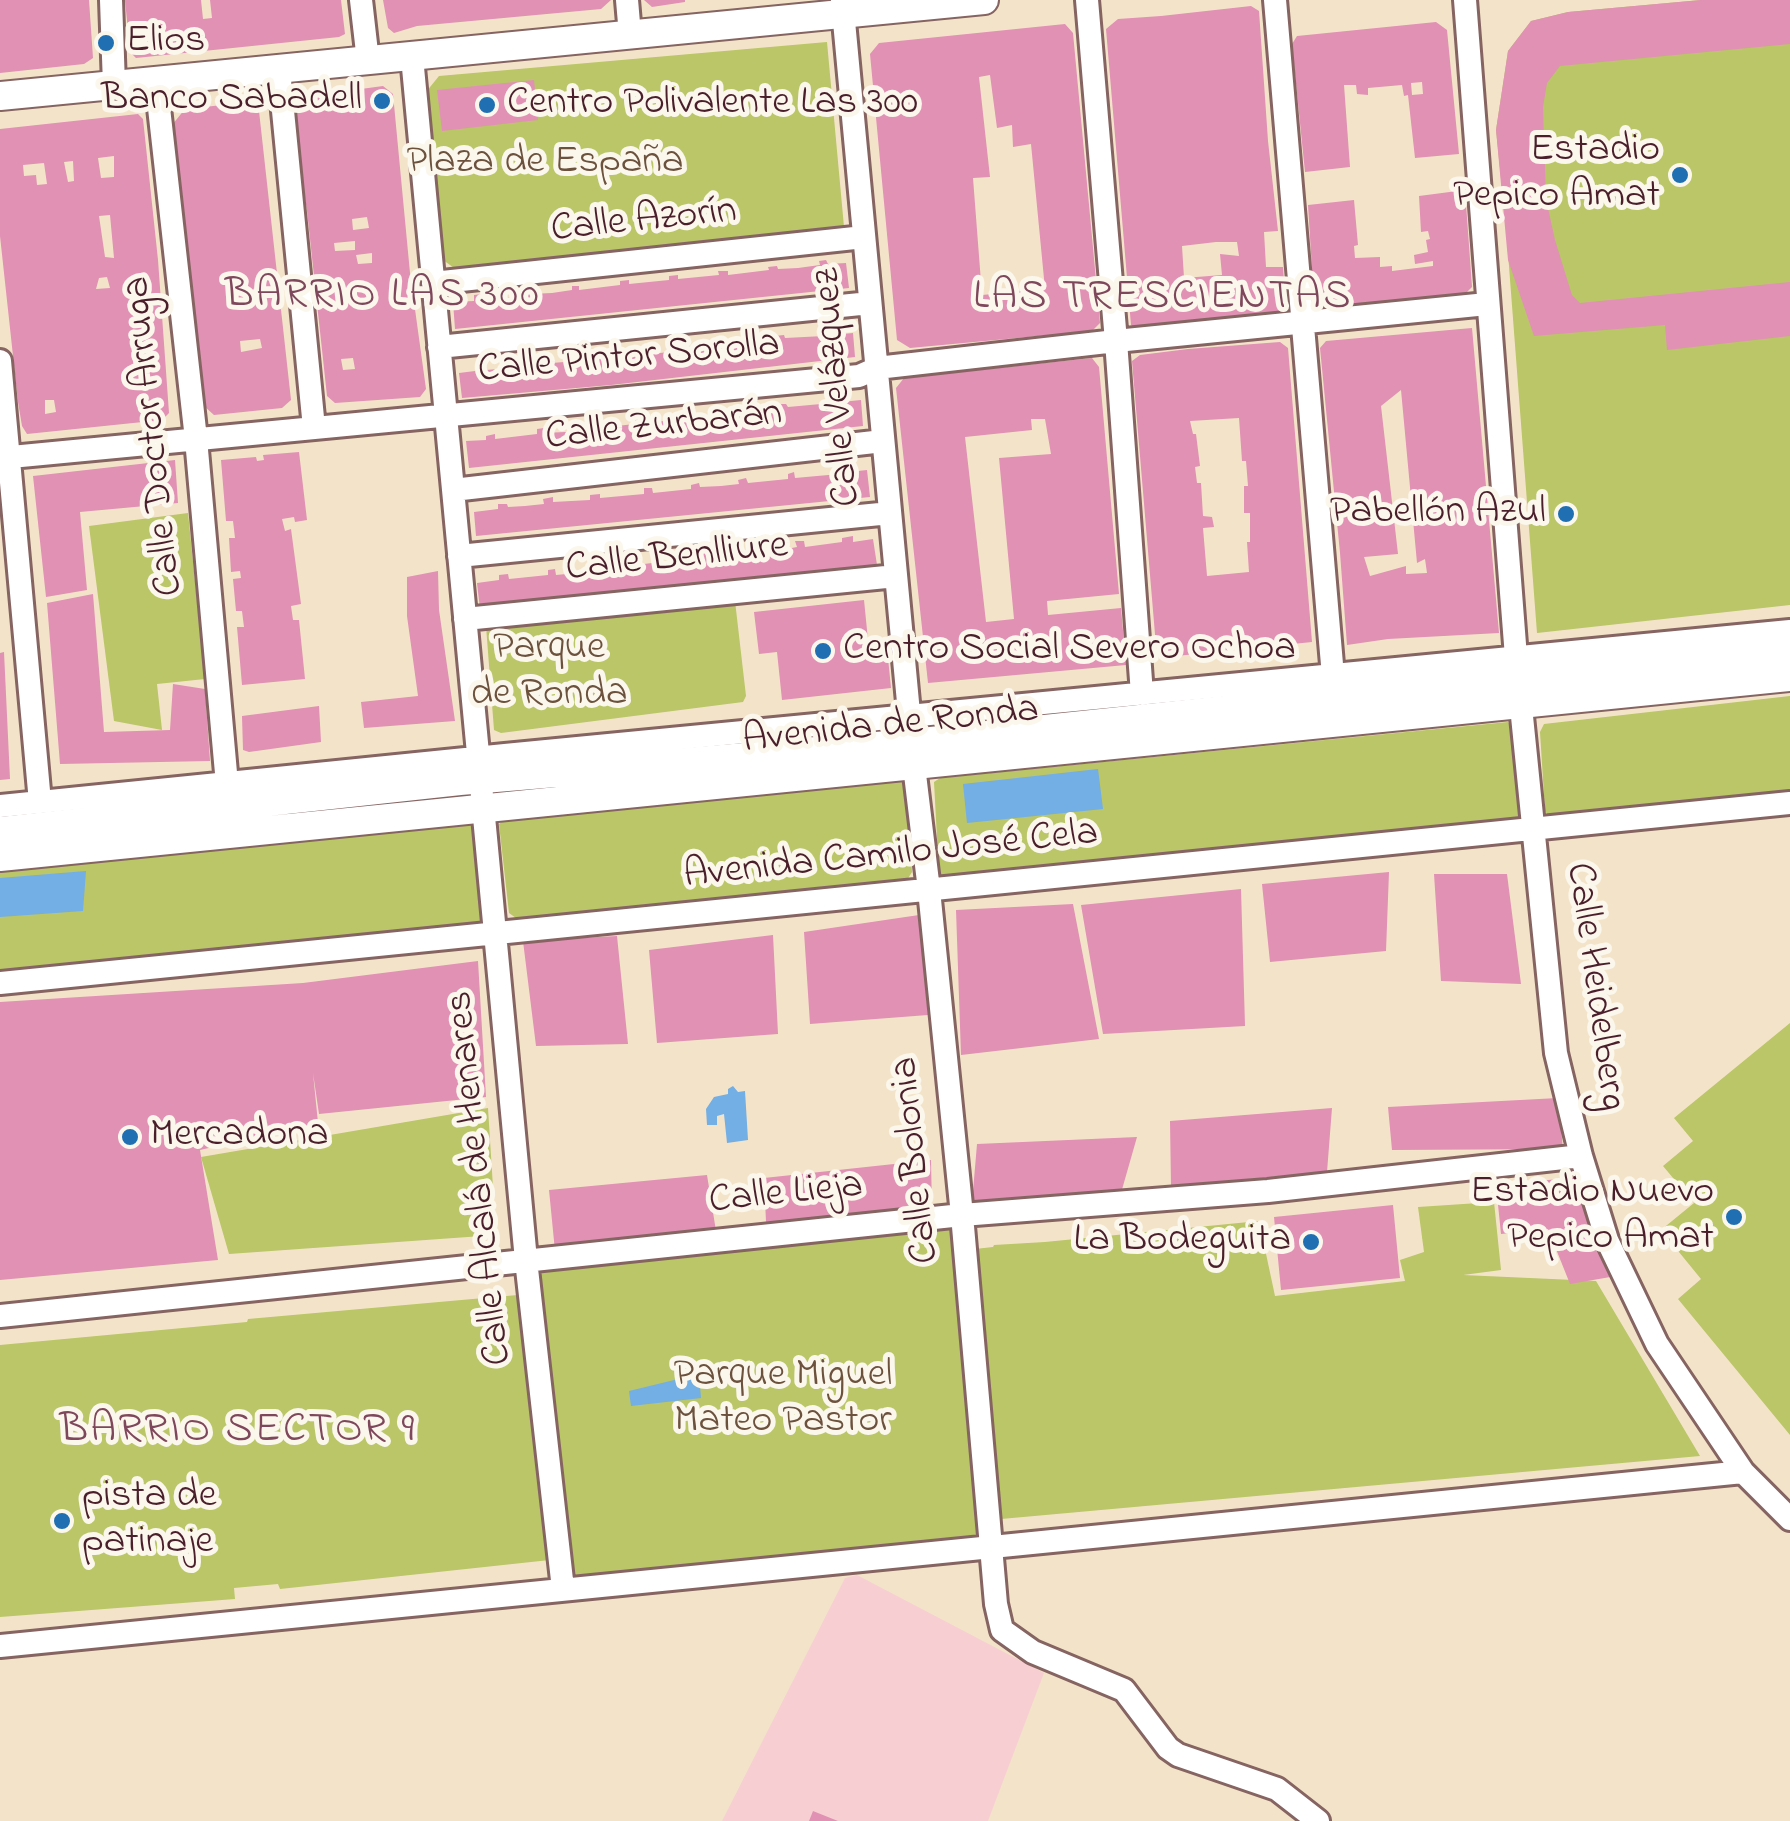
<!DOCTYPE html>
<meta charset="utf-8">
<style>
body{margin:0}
canvas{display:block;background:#f3e3c8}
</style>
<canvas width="1790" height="1821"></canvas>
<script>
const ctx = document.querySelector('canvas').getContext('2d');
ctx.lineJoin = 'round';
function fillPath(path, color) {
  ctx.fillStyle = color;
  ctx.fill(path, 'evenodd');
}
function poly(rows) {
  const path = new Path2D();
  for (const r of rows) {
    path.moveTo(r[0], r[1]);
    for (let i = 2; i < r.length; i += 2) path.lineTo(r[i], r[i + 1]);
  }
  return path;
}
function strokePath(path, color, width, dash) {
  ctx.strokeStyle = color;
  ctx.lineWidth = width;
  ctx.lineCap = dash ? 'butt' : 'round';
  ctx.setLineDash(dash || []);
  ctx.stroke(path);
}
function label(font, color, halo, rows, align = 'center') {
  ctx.font = font + ' "Indie Flower",sans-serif';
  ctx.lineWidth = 10;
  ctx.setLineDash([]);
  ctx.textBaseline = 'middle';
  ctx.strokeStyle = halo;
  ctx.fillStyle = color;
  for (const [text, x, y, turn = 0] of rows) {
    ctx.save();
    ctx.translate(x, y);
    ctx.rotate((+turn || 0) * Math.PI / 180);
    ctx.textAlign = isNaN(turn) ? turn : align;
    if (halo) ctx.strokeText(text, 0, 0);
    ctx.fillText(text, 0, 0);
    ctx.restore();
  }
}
fillPath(poly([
 [857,1575,1044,1673,988,1821,722,1821,845,1578]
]), '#f7cfd3');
fillPath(poly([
 [1701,0,1790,0,1790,605,1537,633,1506,227,1496,130,1508,51,1531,21,1568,12],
 [827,42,844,227,832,232,457,270,443,260,426,92,439,76],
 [188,513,205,679,157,684,162,730,114,721,89,526],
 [735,601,746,696,743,702,501,733,494,730,486,626],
 [1790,696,1790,793,1550,818,1545,811,1540,732,1544,724],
 [1508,722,1514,728,1519,817,1516,822,944,878,939,875,934,782,940,778],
 [901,778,906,784,912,872,907,880,516,918,509,913,499,824,504,820],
 [469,821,473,826,483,917,479,923,0,970,0,867],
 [1790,1023,1790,1435,1678,1299,1701,1279,1661,1230,1694,1203,1663,1166,1693,1141,1674,1118],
 [488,1108,496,1235,229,1254,201,1157],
 [1494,1202,1501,1270,1463,1275,1596,1281,1700,1456,990,1520,992,1546,563,1589,559,1559,280,1589,278,1584,234,1588,235,1599,0,1617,0,1345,247,1322,248,1319,529,1294,526,1260,962,1215,966,1250,993,1247,994,1245,1045,1242,1259,1221,1275,1296,1405,1281,1400,1260,1424,1252,1418,1207]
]), '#bac668');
fillPath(poly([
 [1098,769,1103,809,967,823,963,784],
 [86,871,83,911,0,917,0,878],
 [733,1086,738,1092,745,1091,748,1140,727,1143,724,1114,717,1116,717,1125,707,1125,706,1109,714,1097,728,1094,728,1089],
 [699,1374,701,1398,631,1406,629,1391]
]), '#73aee4');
fillPath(poly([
 [0,0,89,0,93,58,84,64,0,73],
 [125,0,201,0,203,19,212,18,210,0,341,0,345,34,339,37,136,58,130,52],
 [383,0,611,0,601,9,417,26,394,33,388,28],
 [644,0,685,0,685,2,652,7],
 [1701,0,1790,0,1790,44,1560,66,1547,83,1543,107,1546,199,1555,240,1572,295,1580,303,1790,282,1790,336,1667,350,1665,325,1534,336,1508,260,1496,130,1508,51,1531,21,1568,12],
 [1251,6,1259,11,1268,141,1278,231,1264,232,1266,267,1283,267,1286,309,1273,319,1139,331,1131,325,1106,29,1118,19,1161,16],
 [1216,242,1237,242,1239,256,1220,254,1222,275,1184,278,1182,246],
 [1436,22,1447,30,1459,154,1415,158,1408,95,1404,96,1402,85,1368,88,1368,95,1357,94,1356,85,1344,85,1350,167,1305,172,1292,44,1297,36],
 [1422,82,1423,94,1412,95,1411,83],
 [1065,24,1073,33,1100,323,1092,331,910,348,897,340,870,54,879,43],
 [990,75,997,128,1012,125,1013,147,1031,144,1045,289,982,295,973,178,990,177,979,77],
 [534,80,538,120,442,131,437,90],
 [383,86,393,94,410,273,426,389,420,397,335,403,327,396,307,211,300,165,295,105,302,97],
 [367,217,369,228,353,230,352,219],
 [355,241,355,250,335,251,334,243],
 [372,253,372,263,358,264,356,255],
 [353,358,355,369,343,370,341,359],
 [251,102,259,111,291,400,282,408,214,415,204,406,172,125,185,109],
 [260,339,262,348,241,352,240,341],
 [138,114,143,119,158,260,169,413,162,420,27,434,22,426,18,402,0,236,0,129],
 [114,156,114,177,101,178,98,158],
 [73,161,74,181,68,182,64,162],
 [44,163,47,184,37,185,36,175,24,176,23,165],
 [110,215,114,258,105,257,99,216],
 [107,277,110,288,96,289,99,278],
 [45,400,54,400,56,412,45,414],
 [1465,190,1472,287,1464,295,1323,309,1314,301,1308,205,1354,200,1358,245,1354,246,1355,258,1380,257,1380,267,1392,266,1392,271,1433,266,1433,261,1415,264,1414,255,1428,252,1426,240,1430,239,1428,231,1421,232,1419,196],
 [826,260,828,264,846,263,849,288,455,329,453,302,474,301,474,295,482,294,483,299,503,298,524,295,523,291,530,291,530,294,552,293,572,290,572,286,579,286,579,290,620,285,620,281,629,280,629,284,669,280,669,276,678,275,678,279,719,275,718,271,728,271,728,275,769,270,768,267,777,266,778,269,798,268,820,265,819,261],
 [1472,328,1499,633,1388,639,1347,645,1340,553,1320,348,1326,341],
 [1401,390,1417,563,1425,559,1427,573,1406,574,1406,566,1370,576,1364,557,1398,554,1381,406],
 [833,330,833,335,853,333,855,357,611,385,462,398,459,373,475,371,476,366,486,365,486,370,510,368,529,365,529,360,539,359,539,364,577,361,576,356,583,356,584,359,608,358,629,356,629,351,637,350,637,355,660,353,677,351,677,346,685,345,685,350,728,345,727,342,732,341,733,345,775,339,775,336,784,335,785,338,824,336,824,331],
 [1280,342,1288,348,1312,642,1157,658,1132,361,1140,355,1188,349],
 [1239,418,1242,461,1246,461,1248,486,1244,486,1244,513,1250,513,1250,542,1247,542,1249,572,1207,576,1203,528,1214,527,1212,517,1203,516,1201,483,1197,483,1195,467,1200,466,1196,434,1193,434,1190,421],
 [1092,358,1099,367,1119,594,1047,601,1048,615,1121,608,1126,665,928,683,896,388,904,378],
 [1031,419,1045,419,1051,454,999,458,1014,619,986,622,965,437,1032,430],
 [841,397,841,402,861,400,863,426,469,468,466,441,486,440,486,436,495,434,495,439,537,434,537,429,544,428,544,433,565,432,586,430,585,425,591,424,592,429,634,424,634,420,643,419,644,423,684,419,683,414,692,414,693,418,732,415,732,410,738,409,739,413,762,411,782,408,781,404,786,404,788,407,832,403,831,399],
 [299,452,307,520,295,522,294,517,282,519,285,531,291,529,301,604,291,606,293,620,299,620,305,679,242,685,237,627,244,627,242,611,236,611,233,579,241,578,240,571,231,572,229,538,235,538,233,521,226,521,221,460,256,457,257,461,264,460,263,455],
 [175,460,178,503,80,512,87,590,46,597,33,476],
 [847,467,849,472,867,470,870,497,476,536,474,512,498,509,498,504,507,504,508,507,525,506,544,504,543,499,553,497,553,502,590,500,590,495,600,494,600,498,644,494,644,488,652,488,653,493,691,489,691,485,699,483,700,487,721,486,739,484,738,480,746,478,748,483,788,479,788,474,794,472,795,478,817,476,840,474,839,469],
 [853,536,853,542,873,539,877,565,480,609,477,583,499,580,499,575,508,574,509,579,548,575,548,570,555,569,556,575,597,571,596,566,604,565,605,569,652,563,652,559,660,557,660,563,699,558,698,551,708,550,710,557,747,554,746,546,756,545,757,551,776,551,797,547,795,541,804,541,805,547,842,542,842,538],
 [438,571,439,610,455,721,364,728,361,702,418,696,407,616,407,577],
 [93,594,104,732,170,730,173,684,205,689,210,761,60,764,47,603],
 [864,600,869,650,887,648,891,688,782,700,777,652,759,654,754,612],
 [4,652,10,779,0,780,0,653],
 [319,706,321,742,249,752,243,750,242,716],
 [1389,872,1386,951,1270,962,1262,884],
 [1434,874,1507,874,1521,984,1441,981],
 [1241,889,1245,1026,1103,1034,1081,905],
 [1073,904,1099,1039,961,1055,956,910],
 [919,915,928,1015,810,1024,804,932],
 [773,935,778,1034,657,1043,649,950],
 [617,936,628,1044,536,1046,523,941],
 [478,961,486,1097,319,1114,313,1073,318,1123,200,1150,218,1260,0,1280,0,1002,303,983],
 [1558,1098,1563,1149,1392,1150,1388,1107],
 [1332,1108,1327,1172,1171,1186,1170,1121],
 [1137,1137,1121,1193,972,1203,977,1144],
 [931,1160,932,1209,766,1222,764,1178],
 [707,1175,716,1231,555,1251,549,1190],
 [1580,1177,1616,1276,1570,1284,1548,1229,1501,1234,1496,1185],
 [1393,1205,1400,1278,1281,1290,1274,1217],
 [813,1811,838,1821,809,1821]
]), '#e191b4');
const minor = poly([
 [111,0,114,85],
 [361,0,368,61],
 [627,0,630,35],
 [842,0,914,766,929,890,962,1215,996,1604,1002,1630,1033,1652,1124,1690,1168,1748,1178,1755,1277,1789,1318,1821],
 [1087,0,1116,341,1142,694],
 [1275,0,1333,676],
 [1465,0,1516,657,1556,1053,1581,1156,1607,1240,1657,1344,1743,1472,1790,1519],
 [412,57,526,1260,563,1589],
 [279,70,314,428],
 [156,81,196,439,227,784],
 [433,283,864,237],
 [439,347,870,303],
 [0,361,40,802],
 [0,458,859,376,877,368,1116,341,1487,304],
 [453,490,883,441],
 [459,556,890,513],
 [465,619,896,576],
 [0,806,505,755,1790,631],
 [0,983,1790,803],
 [0,1316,962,1215,1268,1191,1581,1156],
 [0,1646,1743,1472]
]);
const tertiary = poly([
 [0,96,984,0],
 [0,831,460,781,912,743,1518,679,1790,653],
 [0,857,1790,677]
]);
strokePath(minor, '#856462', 28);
strokePath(tertiary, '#856462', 32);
strokePath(minor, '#fff', 22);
strokePath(tertiary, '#fff', 28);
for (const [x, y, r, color] of [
 [106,43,10,"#1f6fb2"],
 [382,101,10,"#1f6fb2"],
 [487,105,10,"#1f6fb2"],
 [1680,175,10,"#1f6fb2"],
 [1566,514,10,"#1f6fb2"],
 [823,651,10,"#1f6fb2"],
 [130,1137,10,"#1f6fb2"],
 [1734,1217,10,"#1f6fb2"],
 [1311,1242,10,"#1f6fb2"],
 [62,1521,10,"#1f6fb2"]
]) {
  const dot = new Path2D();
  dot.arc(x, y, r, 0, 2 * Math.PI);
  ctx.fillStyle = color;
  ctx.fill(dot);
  strokePath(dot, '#fbf7ec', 4);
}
label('40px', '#4a1f2b', '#fbf7ec', [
 ["Elios",126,43],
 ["Banco Sabadell",362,101,"right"],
 ["Centro Polivalente Las 300",507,105],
 ["Estadio",1660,152,"right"],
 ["Pepico Amat",1660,198,"right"],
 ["Pabellón Azul",1546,514,"right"],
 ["Centro Social Severo Ochoa",843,651],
 ["Mercadona",150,1137],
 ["Estadio Nuevo",1714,1194,"right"],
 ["Pepico Amat",1714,1240,"right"],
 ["La Bodeguita",1291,1242,"right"],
 ["pista de",82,1498],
 ["patinaje",82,1544]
], 'left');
label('40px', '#6c513d', '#fbf7ec', [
 ["Plaza de España",545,164],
 ["Parque",549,650],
 ["de Ronda",549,696],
 ["Parque Miguel",783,1377],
 ["Mateo Pastor",783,1423]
]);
label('40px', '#4a1f2b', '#fbf7ec', [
 ["Calle Azorín",644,223,-6],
 ["Calle Pintor Sorolla",629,360,-5],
 ["Calle Velázquez",840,387,-95],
 ["Calle Zurbarán",664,428,-6],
 ["Calle Doctor Arruga",156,436,-96],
 ["Calle Benlliure",677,560,-6],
 ["Avenida de Ronda",891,728,-6],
 ["Avenida Camilo José Cela",891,857,-6],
 ["Calle Heidelberg",1593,987,82],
 ["Calle Bolonia",918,1160,-96],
 ["Calle Alcalá de Henares",482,1178,-96],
 ["Calle Lieja",786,1196,-6]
]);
ctx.letterSpacing = '2.5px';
label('42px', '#7f475b', '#fbf7ec', [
 ["BARRIO LAS 300",383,298],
 ["LAS TRESCIENTAS",1163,300],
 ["BARRIO SECTOR 9",238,1433]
]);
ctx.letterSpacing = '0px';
</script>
